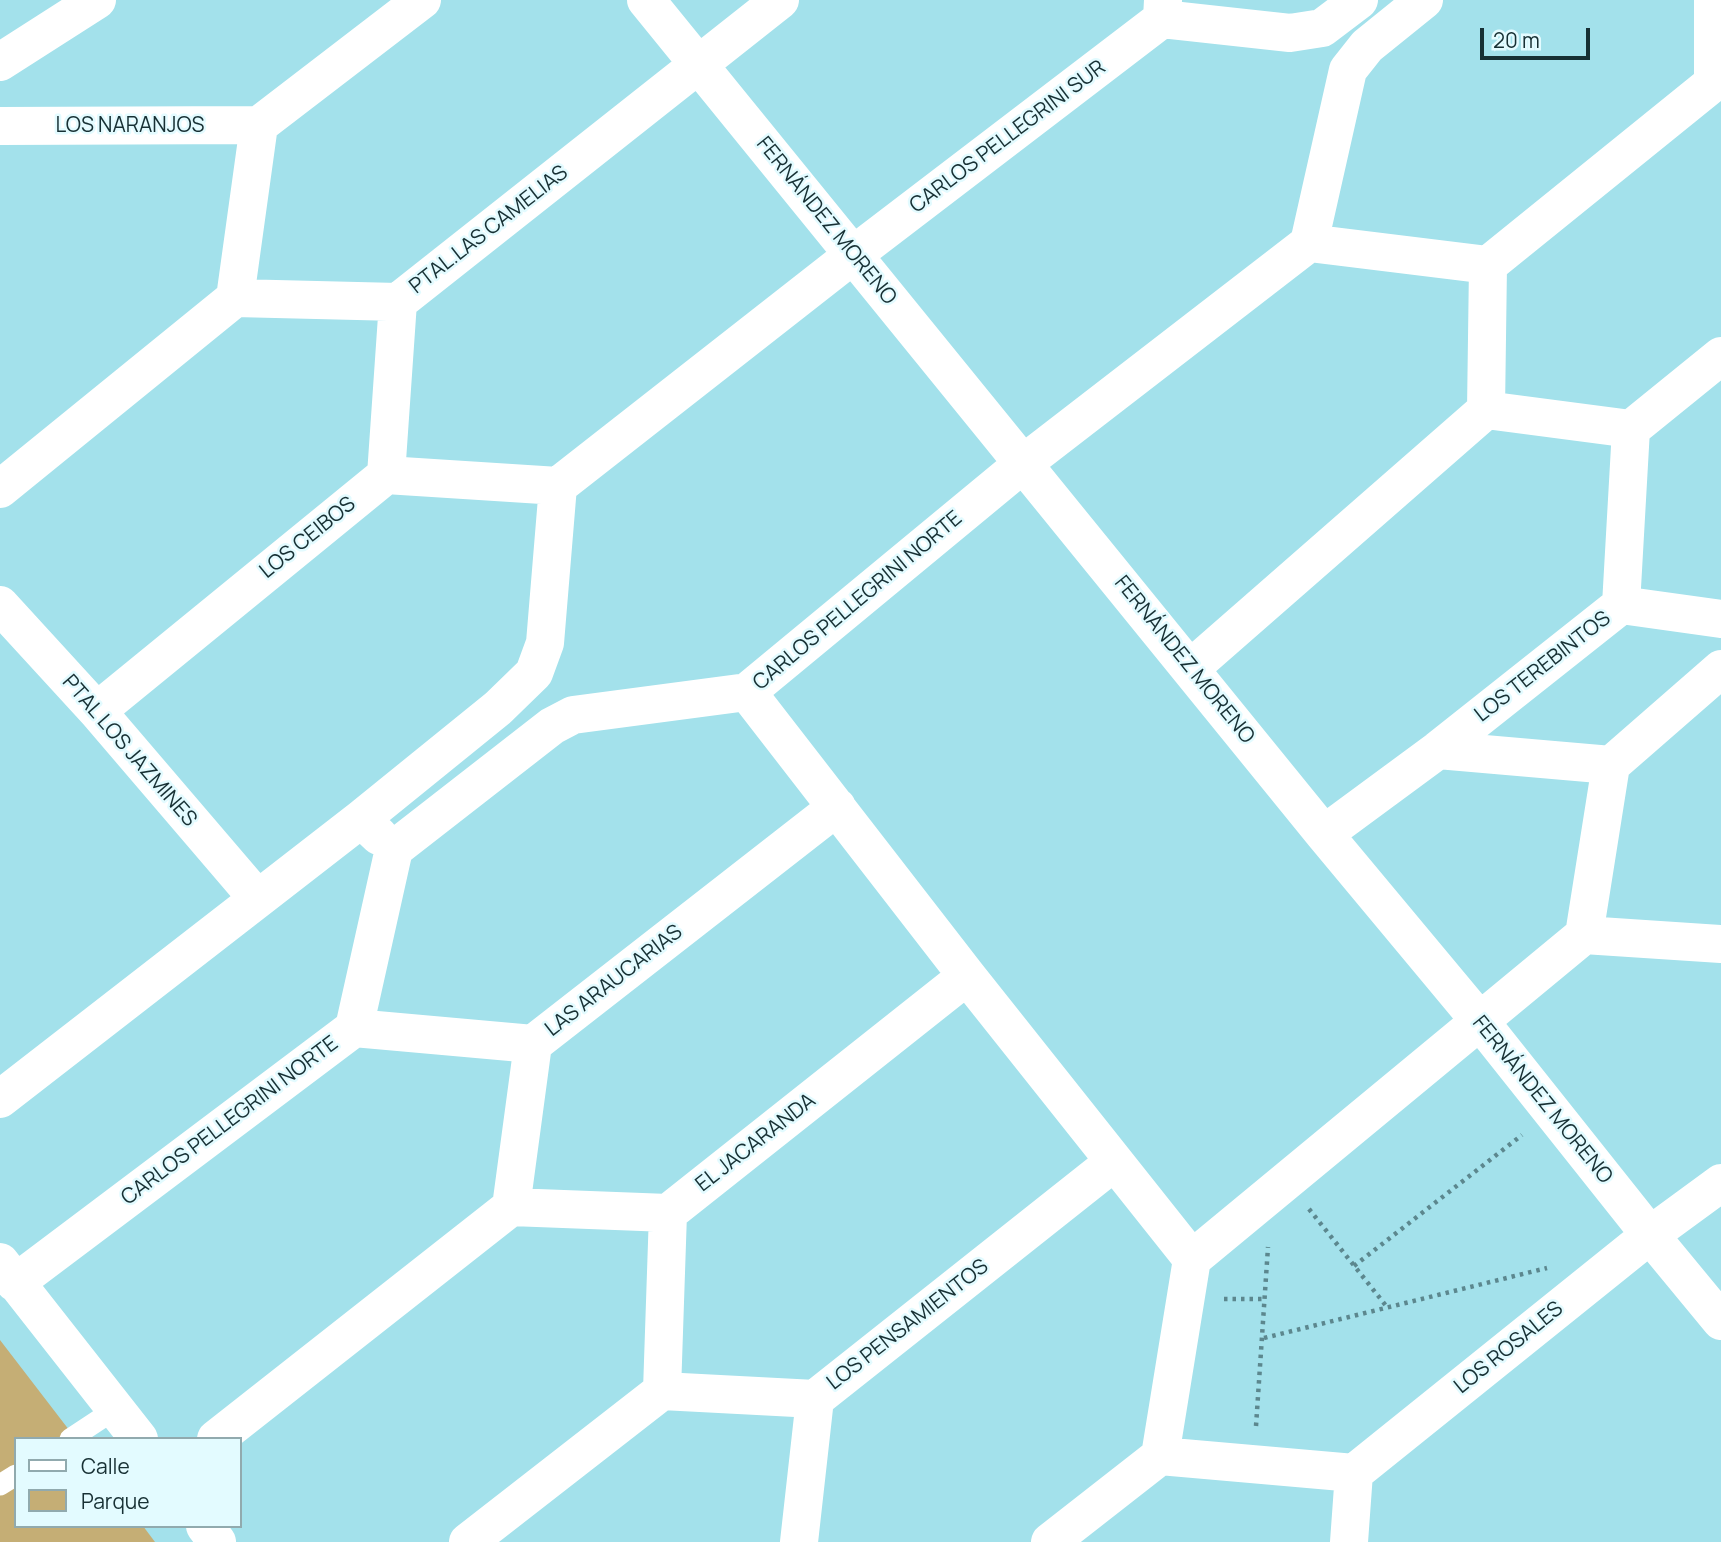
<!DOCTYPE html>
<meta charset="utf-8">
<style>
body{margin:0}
#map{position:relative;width:1721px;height:1542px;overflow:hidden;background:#a3e1eb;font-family:Manrope,sans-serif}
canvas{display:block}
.legend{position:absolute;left:14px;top:1437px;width:228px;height:91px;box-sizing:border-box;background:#e3fbff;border:2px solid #91aaae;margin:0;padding:9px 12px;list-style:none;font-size:21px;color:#173034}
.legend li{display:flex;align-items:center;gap:14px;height:35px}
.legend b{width:35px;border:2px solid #91aaae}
.scale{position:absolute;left:1480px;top:28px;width:110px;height:32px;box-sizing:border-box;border:4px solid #173034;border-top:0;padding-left:9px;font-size:21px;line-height:24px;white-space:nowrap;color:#173034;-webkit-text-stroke:5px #e3fbff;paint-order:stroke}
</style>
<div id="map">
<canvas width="1721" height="1542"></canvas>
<ul class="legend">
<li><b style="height:9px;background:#fff"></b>Calle</li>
<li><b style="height:19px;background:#c5ae75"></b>Parque</li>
</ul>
<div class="scale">20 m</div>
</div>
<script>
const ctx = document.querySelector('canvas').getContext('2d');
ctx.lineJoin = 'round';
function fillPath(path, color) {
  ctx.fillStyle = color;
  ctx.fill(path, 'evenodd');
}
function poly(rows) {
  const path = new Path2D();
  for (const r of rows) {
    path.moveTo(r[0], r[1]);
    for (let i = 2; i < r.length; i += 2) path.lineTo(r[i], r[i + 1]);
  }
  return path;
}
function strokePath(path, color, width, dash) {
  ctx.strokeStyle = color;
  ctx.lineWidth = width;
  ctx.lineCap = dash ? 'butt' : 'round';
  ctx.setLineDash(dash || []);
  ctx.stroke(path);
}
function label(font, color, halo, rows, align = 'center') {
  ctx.font = font + ' Manrope,sans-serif';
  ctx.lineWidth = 5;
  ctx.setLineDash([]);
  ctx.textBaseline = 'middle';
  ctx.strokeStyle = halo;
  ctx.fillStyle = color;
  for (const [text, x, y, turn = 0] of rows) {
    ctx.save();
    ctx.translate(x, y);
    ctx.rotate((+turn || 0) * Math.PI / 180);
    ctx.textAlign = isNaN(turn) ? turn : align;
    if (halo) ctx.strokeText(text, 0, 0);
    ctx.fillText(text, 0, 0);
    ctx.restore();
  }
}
fillPath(poly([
 [0,1340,76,1439,16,1439,16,1526,143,1526,155,1542,0,1542]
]), '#c5ae75');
strokePath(poly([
 [1309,1209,1387,1307],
 [1354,1266,1522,1135],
 [1224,1299,1265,1299],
 [1264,1338,1547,1268],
 [1256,1426,1268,1247]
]), '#5c878e', 4.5, [3.5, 5]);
strokePath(poly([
 [70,1439,117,1408],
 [0,1485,16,1475]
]), '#fff', 21);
strokePath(poly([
 [646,0,1324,834,1479,1020,1650,1235,1721,1321],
 [1163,0,1162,19,1290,33,1322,28,1359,0],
 [0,62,97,0],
 [0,126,259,125],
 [1309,243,1488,265],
 [1488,265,1713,83,1713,0],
 [235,298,259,125,422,0],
 [1486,410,1631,429],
 [1631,429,1721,356],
 [386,475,558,486],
 [0,489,235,298,398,302,780,0],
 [0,605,97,711,257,898],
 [1621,605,1721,619],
 [1191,668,1486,410,1488,265],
 [747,692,967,976,1192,1259],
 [97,711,386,475,398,302],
 [1438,750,1611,765],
 [1611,765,1721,669],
 [361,819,498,708,534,673,545,643,558,486,853,255,1162,19],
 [1324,834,1438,750,1621,605,1631,429],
 [1584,935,1721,944],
 [354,1028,533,1044,837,807],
 [0,1099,361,819,379,836],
 [511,1207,668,1213,967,976],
 [0,1262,139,1439],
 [15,1283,354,1028,394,849,552,726,573,715,747,692,1024,463,1309,243,1348,70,1367,46,1424,0],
 [662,1391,815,1399],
 [216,1439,511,1207,533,1044],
 [1160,1456,1354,1473],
 [205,1526,217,1542],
 [468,1542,662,1391,668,1213],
 [799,1542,815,1399,1114,1162],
 [1050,1542,1160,1456,1192,1259,1584,935,1611,765],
 [1349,1542,1354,1473,1650,1235,1721,1183]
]), '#fff', 38);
label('21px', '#173034', '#e3fbff', [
 ["LOS NARANJOS",130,126],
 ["CARLOS PELLEGRINI SUR",1008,137,-37],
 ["FERNÁNDEZ MORENO",826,221,51],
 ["PTAL.LAS CAMELIAS",489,230,-38],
 ["LOS CEIBOS",308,538,-39],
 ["CARLOS PELLEGRINI NORTE",858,601,-40],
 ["FERNÁNDEZ MORENO",1184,660,51],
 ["LOS TEREBINTOS",1543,667,-38],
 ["PTAL LOS JAZMINES",129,751,49],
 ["LAS ARAUCARIAS",614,981,-38],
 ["FERNÁNDEZ MORENO",1542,1100,51],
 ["CARLOS PELLEGRINI NORTE",230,1121,-37],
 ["EL JACARANDA",756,1143,-38],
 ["LOS PENSAMIENTOS",908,1325,-38],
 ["LOS ROSALES",1509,1348,-39]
]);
</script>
